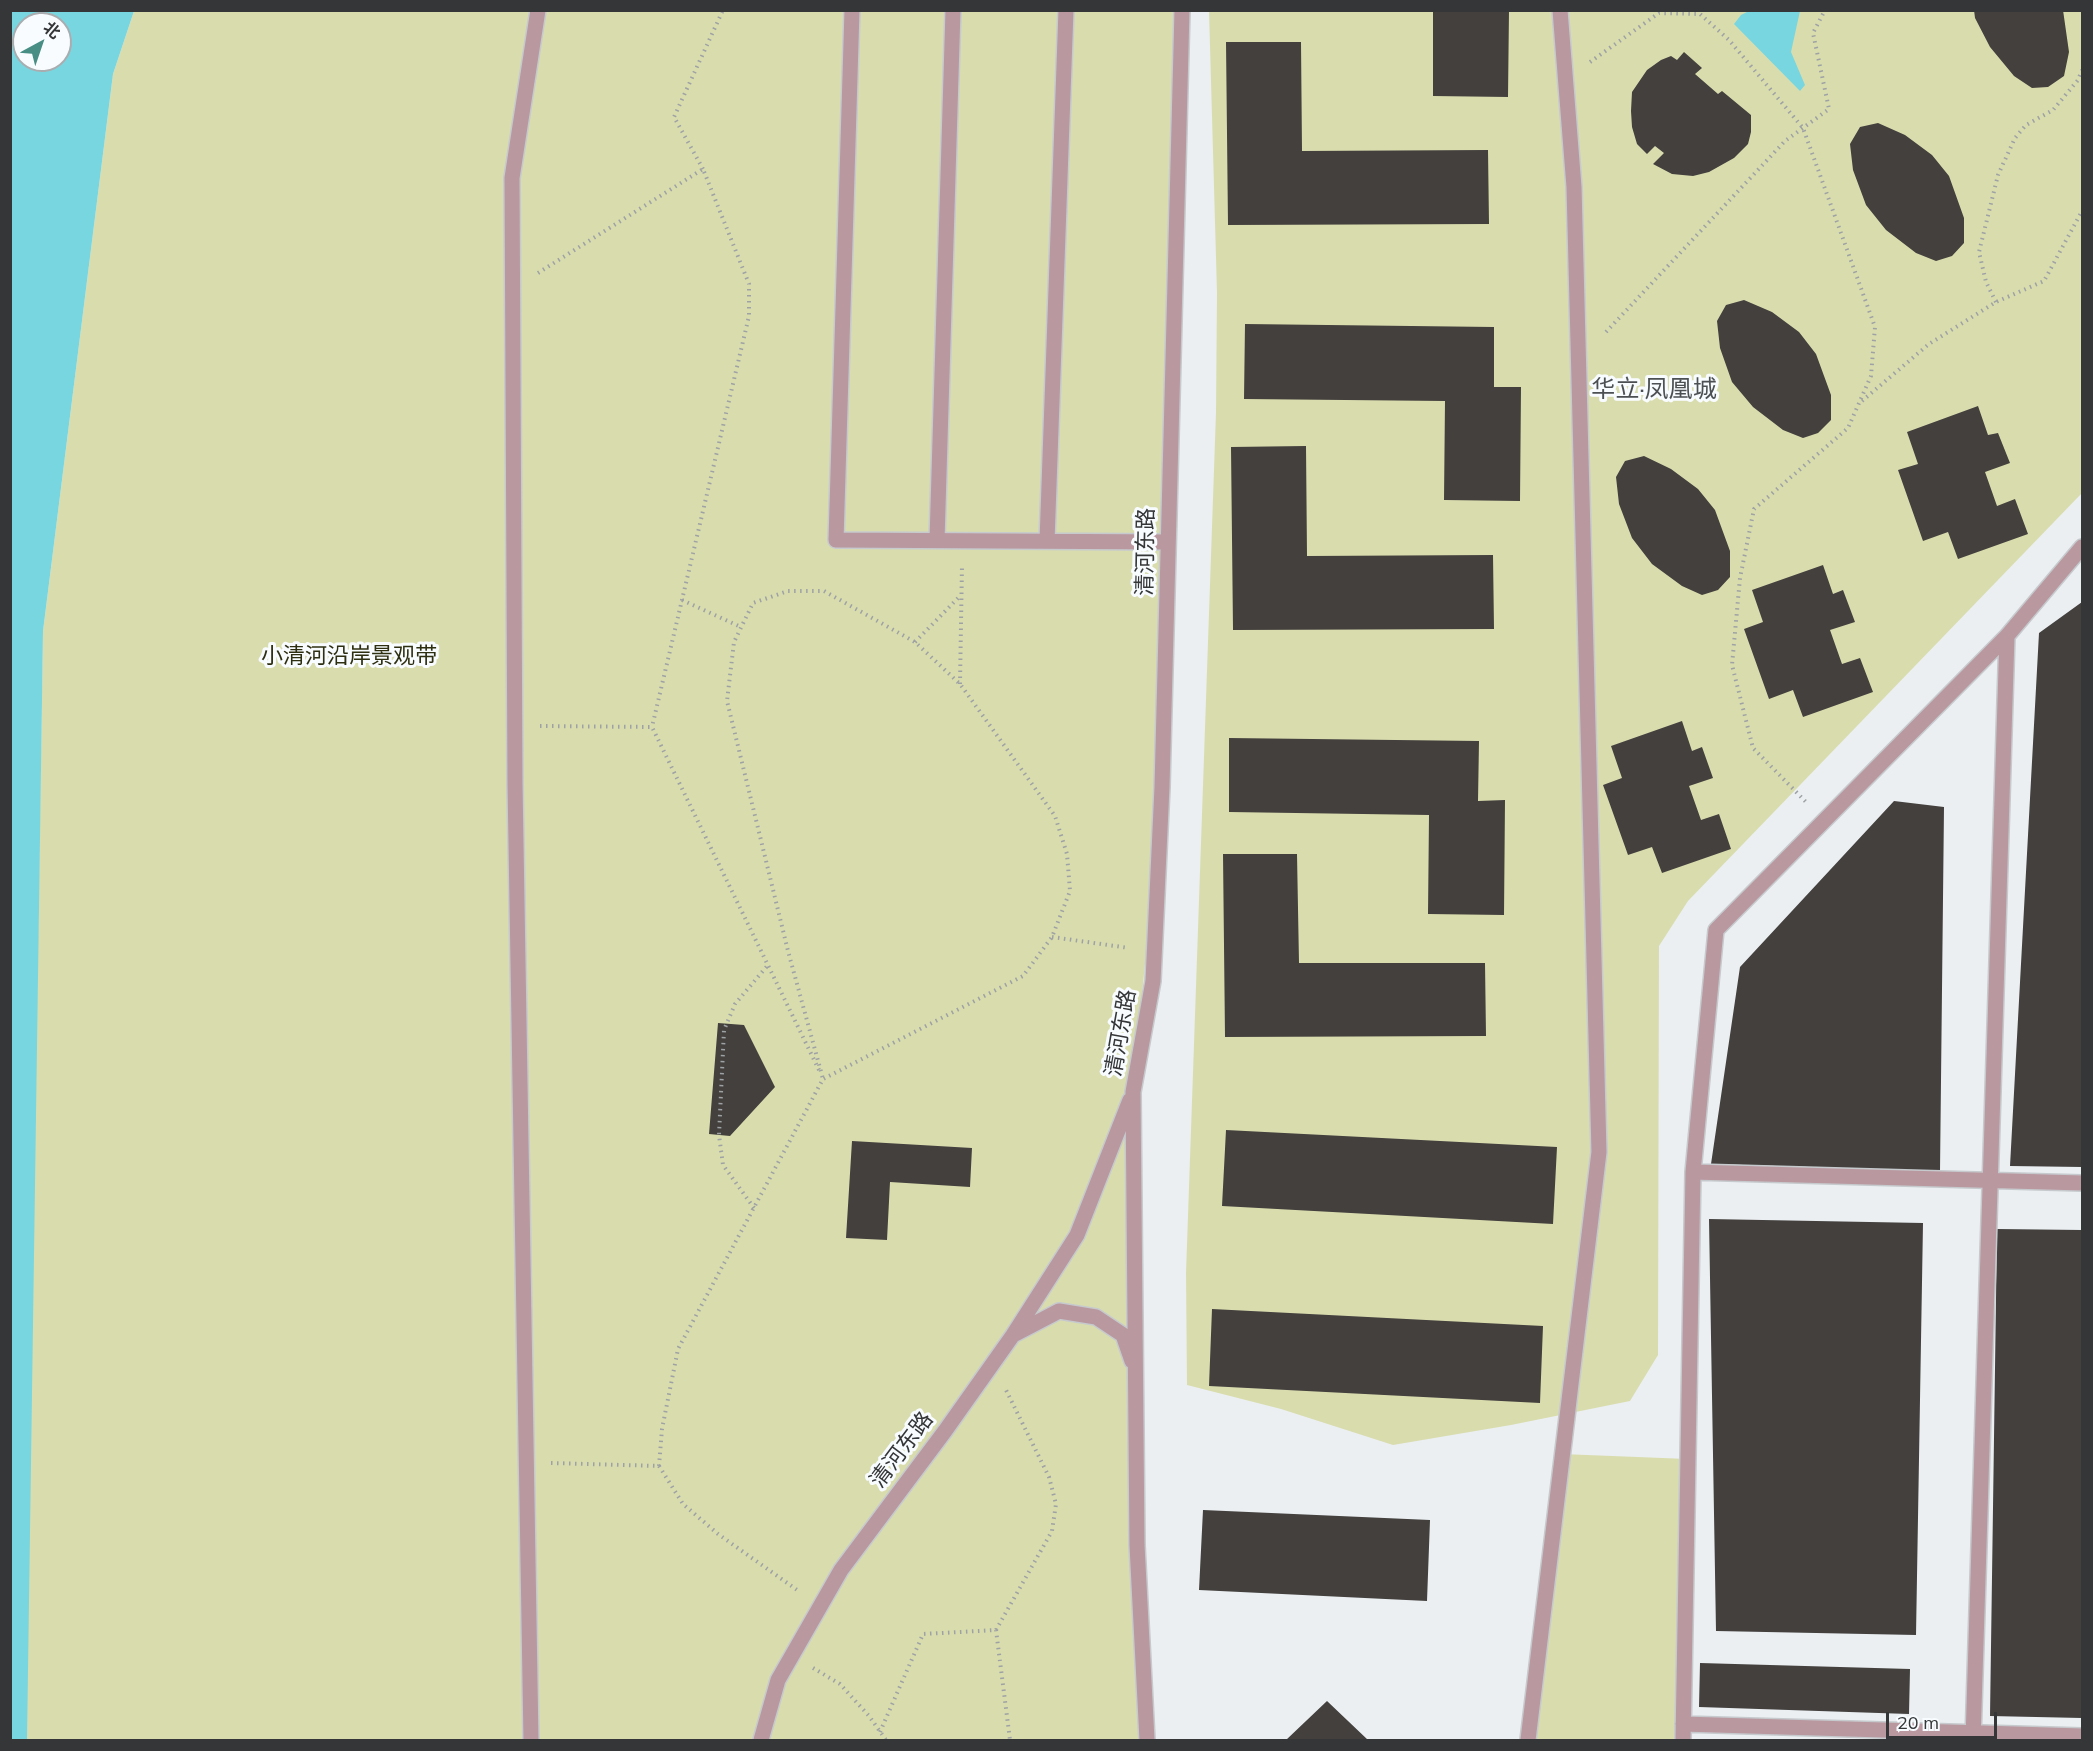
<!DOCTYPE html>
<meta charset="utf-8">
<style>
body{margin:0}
#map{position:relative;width:2093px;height:1751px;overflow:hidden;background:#ebeff2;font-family:Mulish,"Noto Sans SC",sans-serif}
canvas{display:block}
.frame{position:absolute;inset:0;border:12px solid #343637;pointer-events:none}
.north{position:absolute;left:12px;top:12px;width:60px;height:60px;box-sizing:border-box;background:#f9fcff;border:2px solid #aaadaf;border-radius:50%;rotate:40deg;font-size:16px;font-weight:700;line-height:24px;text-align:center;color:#343637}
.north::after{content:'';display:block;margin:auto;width:21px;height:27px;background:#488e85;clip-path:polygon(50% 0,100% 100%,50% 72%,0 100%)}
.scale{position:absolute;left:1886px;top:1712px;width:111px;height:27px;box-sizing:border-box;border:3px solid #343637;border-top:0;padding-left:8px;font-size:18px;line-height:21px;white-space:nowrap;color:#343637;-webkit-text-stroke:4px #f9fcff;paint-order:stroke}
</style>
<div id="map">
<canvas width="2093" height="1751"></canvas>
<div class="frame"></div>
<div class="north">北</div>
<div class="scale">20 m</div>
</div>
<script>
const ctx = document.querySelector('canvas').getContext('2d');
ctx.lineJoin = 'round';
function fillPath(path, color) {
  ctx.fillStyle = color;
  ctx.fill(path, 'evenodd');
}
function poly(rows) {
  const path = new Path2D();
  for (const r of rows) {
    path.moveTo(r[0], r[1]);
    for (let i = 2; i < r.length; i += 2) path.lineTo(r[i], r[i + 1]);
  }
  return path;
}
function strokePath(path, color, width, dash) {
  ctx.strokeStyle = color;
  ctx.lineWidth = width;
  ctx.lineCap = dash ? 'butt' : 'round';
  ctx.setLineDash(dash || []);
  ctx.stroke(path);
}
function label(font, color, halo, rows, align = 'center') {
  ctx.font = font + ' Mulish,"Noto Sans SC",sans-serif';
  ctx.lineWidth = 6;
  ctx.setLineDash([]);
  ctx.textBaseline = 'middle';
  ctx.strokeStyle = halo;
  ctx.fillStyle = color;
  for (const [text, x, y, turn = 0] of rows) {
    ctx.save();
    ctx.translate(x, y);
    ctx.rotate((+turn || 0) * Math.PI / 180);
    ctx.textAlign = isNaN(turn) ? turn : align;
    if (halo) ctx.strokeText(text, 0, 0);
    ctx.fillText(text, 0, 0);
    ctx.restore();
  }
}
fillPath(poly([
 [134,11,1182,11,1156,846,1133,1092,1147,1740,25,1740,43,631,113,74],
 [1209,11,2082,11,2082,493,1688,901,1659,946,1658,1355,1630,1401,1511,1425,1393,1445,1281,1409,1187,1385,1186,1273,1216,412,1217,293],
 [1562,1454,1688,1459,1683,1740,1528,1740]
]), '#d9ddae');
fillPath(poly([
 [11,10,134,11,113,74,43,631,27,1740,10,1740],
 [24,24,60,24,60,60,24,60],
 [1749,11,1800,11,1791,52,1805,85,1800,91,1734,24,1741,15]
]), '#78d6e0');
fillPath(poly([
 [1433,10,1509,10,1508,97,1433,96],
 [1974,10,2063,10,2069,52,2064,76,2048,87,2032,88,2014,76,1990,47,1975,18],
 [1226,42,1301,42,1302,151,1488,150,1489,224,1228,225],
 [1684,52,1702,68,1695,74,1718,94,1722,91,1751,115,1751,132,1748,144,1734,158,1709,172,1693,176,1672,174,1653,164,1664,153,1655,146,1647,154,1637,144,1632,127,1631,111,1632,92,1647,70,1661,60,1671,56,1677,60],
 [1878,123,1905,135,1932,155,1949,176,1964,218,1964,243,1952,256,1936,261,1916,253,1886,230,1866,205,1853,170,1850,144,1860,127],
 [1744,300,1772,312,1799,332,1816,354,1831,395,1831,420,1818,433,1803,438,1783,430,1753,407,1732,382,1720,348,1717,321,1726,305],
 [1245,324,1494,327,1494,387,1521,387,1520,501,1444,500,1445,401,1244,399],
 [1978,406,1988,435,1998,433,2010,463,1985,472,1997,506,2015,499,2028,534,1958,559,1948,532,1923,541,1898,470,1918,464,1907,432],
 [1306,446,1307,556,1493,555,1494,629,1233,630,1231,447],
 [1644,456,1671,469,1698,489,1715,510,1730,551,1730,577,1718,590,1702,595,1682,586,1652,564,1632,538,1619,504,1616,477,1625,461],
 [1823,565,1833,594,1843,590,1855,622,1830,630,1842,664,1860,658,1873,692,1803,717,1793,690,1769,699,1744,629,1763,622,1752,590],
 [2082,602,2082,1167,2010,1166,2039,633],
 [1682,721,1692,751,1702,747,1713,778,1689,786,1701,820,1719,814,1731,849,1662,873,1652,847,1628,855,1603,785,1622,778,1611,746],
 [1229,738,1479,741,1478,801,1505,800,1504,915,1428,914,1429,815,1229,812],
 [1894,801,1944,807,1940,1171,1711,1164,1740,967],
 [1223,854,1297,854,1299,963,1485,963,1486,1036,1225,1037],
 [718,1023,744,1025,775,1087,730,1136,709,1134],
 [1226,1130,1557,1147,1553,1224,1222,1206],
 [852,1141,972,1148,970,1187,890,1182,887,1240,846,1238],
 [1709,1219,1923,1223,1916,1635,1716,1631],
 [1997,1229,2082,1230,2082,1718,1990,1716],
 [1212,1309,1543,1326,1540,1403,1209,1386],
 [1203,1510,1430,1520,1427,1601,1199,1590],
 [1700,1663,1910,1669,1909,1714,1699,1707],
 [1327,1701,1368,1740,1286,1740]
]), '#43403e');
const minor = poly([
 [852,10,836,540,1168,542],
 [937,540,953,10],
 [1047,541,1066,10],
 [1693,1172,2082,1183],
 [1015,1334,1059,1311,1096,1317,1123,1335,1132,1361],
 [1683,1724,2082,1736],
 [531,1740,515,783,512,178,538,10],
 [761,1740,778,1680,841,1570,945,1431,1013,1335,1077,1235,1130,1100],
 [1147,1740,1137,1545,1133,1092,1153,981,1162,787,1182,10],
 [1528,1740,1599,1152,1574,187,1560,10],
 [1683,1740,1693,1172,1716,930,2007,636,2082,547],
 [1973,1740,2007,636]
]);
strokePath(minor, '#c6cacd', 18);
strokePath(poly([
 [1590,62,1659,13,1700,14,1729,40,1803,128,1875,327,1871,376,1848,428,1754,509,1740,578,1732,665,1753,748,1806,802],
 [703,169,674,117,723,10],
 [538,273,703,169,749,284,749,316,652,727],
 [1996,302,1986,282,1979,252,1998,175,2015,138,2026,125,2053,110,2078,80,2082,70],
 [1606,332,1785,141,1829,109,1813,33,1825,10],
 [1862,401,1929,344,1996,302,2044,281,2082,211],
 [682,600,741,627],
 [915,642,961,595],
 [960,684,962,565],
 [540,726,652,727,819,1070],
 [1052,937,1129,948],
 [754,1208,723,1165,719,1135,724,1030,735,1004,768,965],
 [551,1463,659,1466,683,1504,718,1534,800,1592],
 [659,1466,662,1429,678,1349,823,1079,1023,976,1052,937,1070,891,1067,854,1055,816,960,684,915,642,824,591,788,591,753,603,734,642,727,701,788,951,823,1079],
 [996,1630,1052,1531,1056,1504,1049,1477,1006,1390],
 [813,1668,840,1684,869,1716,886,1740],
 [880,1732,923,1634,996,1630,1010,1740]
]), '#9fa2a4', 4, [1.5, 4.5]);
strokePath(minor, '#b998a0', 15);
label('22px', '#343637', '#f9fcff', [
 ["清河东路",1146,552,-89],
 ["清河东路",1121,1033,-80],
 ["清河东路",902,1450,-53]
]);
label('22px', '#2e2f11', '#f9fcff', [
 ["小清河沿岸景观带",349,656]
]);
label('24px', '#4d5053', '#f9fcff', [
 ["华立·凤凰城",1654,390]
]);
</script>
